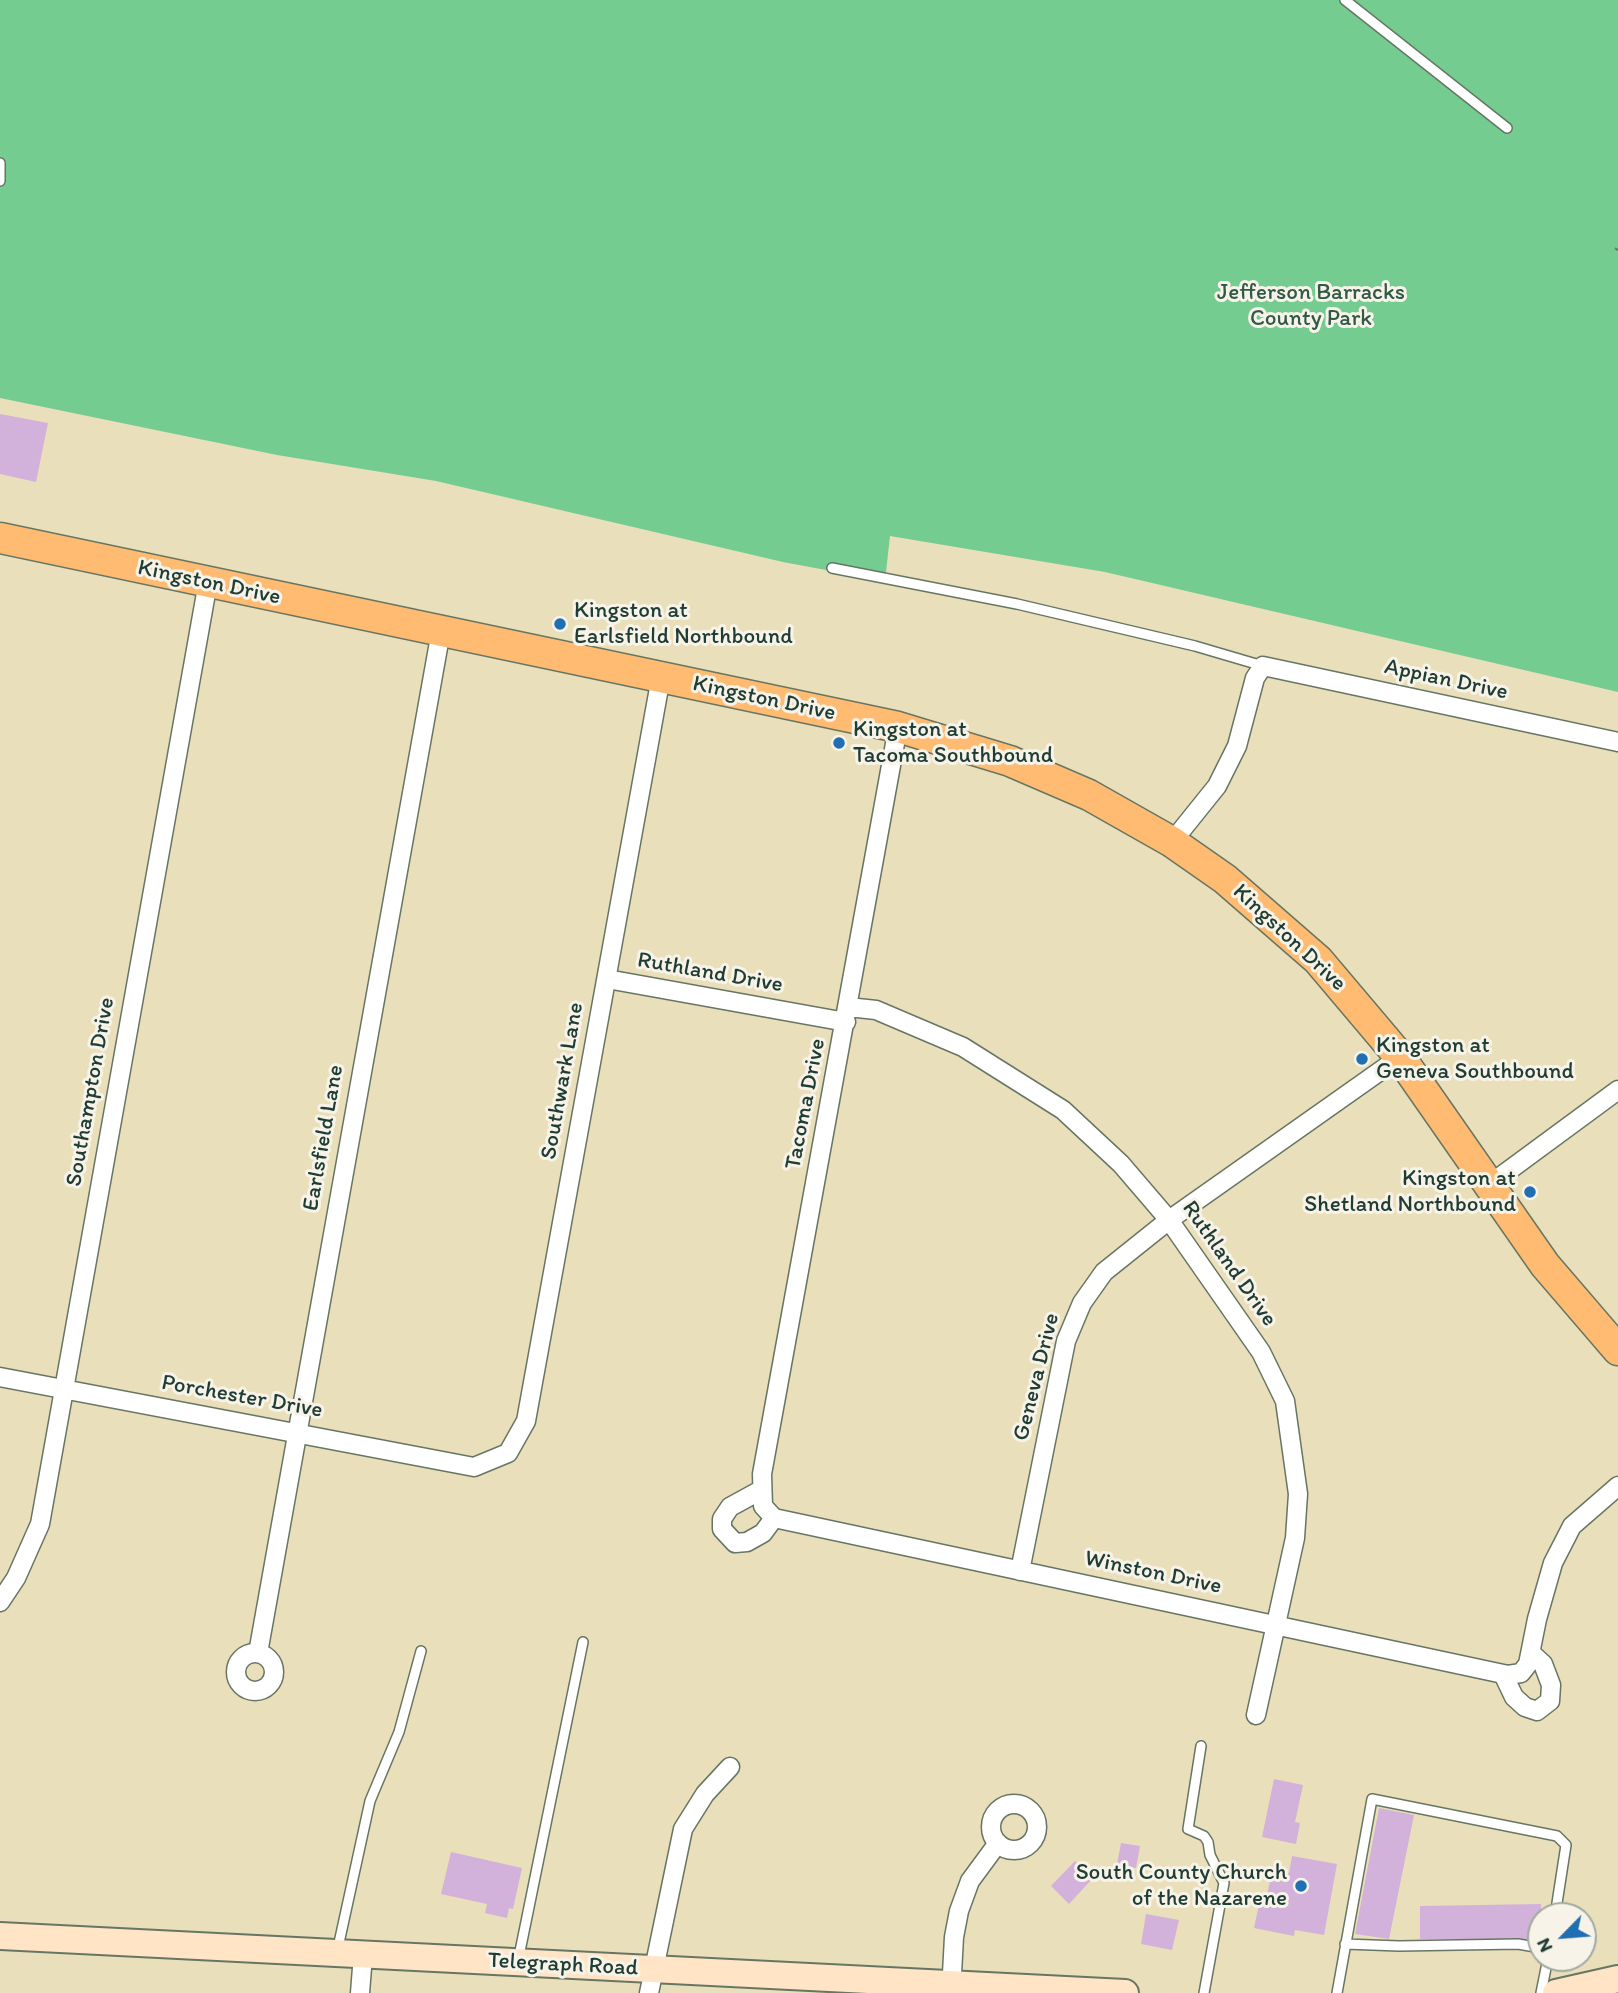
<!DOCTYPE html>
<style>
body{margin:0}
#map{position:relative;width:1618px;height:1993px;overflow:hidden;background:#eadfbb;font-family:Itim,sans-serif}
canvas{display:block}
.north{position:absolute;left:1527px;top:1902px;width:70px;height:70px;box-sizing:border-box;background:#f7f3e8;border:2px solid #a1aaa0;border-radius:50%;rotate:245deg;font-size:19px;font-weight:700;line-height:28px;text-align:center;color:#1f3d34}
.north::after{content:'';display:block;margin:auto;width:24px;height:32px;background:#1f6fb2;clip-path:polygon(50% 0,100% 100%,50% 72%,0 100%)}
</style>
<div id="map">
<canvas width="1618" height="1993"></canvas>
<div class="north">N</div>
</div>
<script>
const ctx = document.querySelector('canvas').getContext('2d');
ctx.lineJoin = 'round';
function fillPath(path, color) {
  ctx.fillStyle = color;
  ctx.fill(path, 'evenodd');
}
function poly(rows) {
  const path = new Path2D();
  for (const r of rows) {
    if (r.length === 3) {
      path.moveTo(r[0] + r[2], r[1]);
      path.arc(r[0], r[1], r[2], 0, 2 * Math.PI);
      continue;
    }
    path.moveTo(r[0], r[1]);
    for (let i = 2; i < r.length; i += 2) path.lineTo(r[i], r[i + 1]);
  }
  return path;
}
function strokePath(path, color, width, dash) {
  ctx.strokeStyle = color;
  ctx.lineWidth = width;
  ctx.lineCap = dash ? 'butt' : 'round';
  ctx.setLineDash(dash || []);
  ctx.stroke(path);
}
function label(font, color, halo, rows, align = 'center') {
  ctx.font = font + ' Itim,sans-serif';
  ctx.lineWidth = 6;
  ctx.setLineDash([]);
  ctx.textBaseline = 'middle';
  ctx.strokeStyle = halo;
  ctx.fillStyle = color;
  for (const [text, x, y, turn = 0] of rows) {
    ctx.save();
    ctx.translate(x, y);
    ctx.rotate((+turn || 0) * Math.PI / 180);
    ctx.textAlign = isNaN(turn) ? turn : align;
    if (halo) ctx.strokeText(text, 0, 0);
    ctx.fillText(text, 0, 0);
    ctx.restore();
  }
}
fillPath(poly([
 [0,0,1618,0,1618,692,1105,572,890,536,885,581,783,562,436,481,277,455,0,398]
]), '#75cc91');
fillPath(poly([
 [0,414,48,423,36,482,0,474],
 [1274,1779,1303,1785,1295,1822,1300,1823,1296,1844,1262,1837],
 [1379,1808,1414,1815,1389,1939,1355,1934],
 [1121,1843,1140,1846,1136,1868,1117,1864],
 [451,1852,522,1868,513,1909,509,1908,507,1918,485,1913,487,1904,441,1894],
 [1292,1856,1337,1864,1324,1935,1295,1930,1294,1936,1254,1928,1260,1900,1266,1901,1272,1870,1289,1873],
 [1075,1861,1093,1878,1069,1904,1051,1886],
 [1541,1904,1541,1939,1420,1939,1420,1906],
 [1146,1914,1179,1920,1172,1950,1141,1944]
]), '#d2b1da');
const service = poly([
 [1345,0,1507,128],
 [0,163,0,181],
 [832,568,1017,604,1195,646,1263,666],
 [1201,1746,1188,1829,1204,1836,1208,1842,1210,1855,1224,1883,1204,1993],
 [1345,1944,1399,1946,1518,1944,1541,1948],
 [337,1952,370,1801,399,1732,421,1651],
 [518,1961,583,1642],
 [1337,1993,1372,1799,1557,1836,1566,1845,1555,1916],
 [1541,1993,1548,1958]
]);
const minor = poly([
 [1172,842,1217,786,1237,746,1255,678,1263,666,1618,742],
 [607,979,846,1022],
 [848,1007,876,1010,963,1047,1063,1110,1121,1164,1169,1220,1261,1352,1285,1401,1298,1494,1295,1538,1256,1715],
 [1489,1185,1618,1090],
 [0,1377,474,1467,508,1453,526,1421,661,677],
 [761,1490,730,1507,722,1519,722,1529,735,1543,747,1542,763,1533,774,1518],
 [774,1518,1508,1675,1521,1673,1528,1664,1537,1619,1553,1563,1572,1526,1618,1486],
 [774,1518,763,1506,762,1474,898,727],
 [1020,1571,1066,1341,1082,1303,1104,1272,1169,1220,1400,1057],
 [0,1602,16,1578,40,1524,208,582],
 [258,1653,441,631],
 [255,1672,19],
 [1503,1674,1514,1697,1525,1707,1537,1711,1550,1701,1551,1685,1543,1664,1531,1653],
 [1014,1827,23],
 [951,1992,954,1937,959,1911,970,1881,998,1843],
 [360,1993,363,1955],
 [649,1993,683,1829,705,1794,730,1767]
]);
const secondary = poly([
 [0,1936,1125,1993],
 [1556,1993,1618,1979]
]);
const primary = poly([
 [0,538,898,727,1010,761,1089,795,1172,842,1225,879,1318,960,1400,1057,1545,1265,1618,1350]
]);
strokePath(service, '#667663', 12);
strokePath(minor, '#667663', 21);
strokePath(secondary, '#667663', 30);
strokePath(primary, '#667663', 33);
strokePath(poly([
 [1616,250,1618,247]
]), '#667663', 3.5, [2, 5]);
strokePath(service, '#fff', 9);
strokePath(minor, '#fff', 18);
strokePath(secondary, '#ffe4c6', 26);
strokePath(primary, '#ffbb71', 30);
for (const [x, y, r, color] of [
 [560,624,7,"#1f6fb2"],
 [839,743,7,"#1f6fb2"],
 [1362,1059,7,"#1f6fb2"],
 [1530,1192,7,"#1f6fb2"],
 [1301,1886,7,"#1f6fb2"]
]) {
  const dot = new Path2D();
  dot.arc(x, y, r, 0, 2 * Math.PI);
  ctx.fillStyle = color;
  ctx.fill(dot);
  strokePath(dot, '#f7f3e8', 2.5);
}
label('23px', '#305a47', '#f7f3e8', [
 ["Jefferson Barracks",1311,293],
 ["County Park",1311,319]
]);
label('23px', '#1f3d34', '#f7f3e8', [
 ["Kingston Drive",209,583,12],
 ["Appian Drive",1446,680,12],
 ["Kingston Drive",764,699,12],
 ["Kingston Drive",1289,938,43],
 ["Ruthland Drive",710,973,10],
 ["Southwark Lane",563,1081,-80],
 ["Southampton Drive",91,1092,-80],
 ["Tacoma Drive",806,1104,-79],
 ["Earlsfield Lane",324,1138,-80],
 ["Ruthland Drive",1229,1264,55],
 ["Geneva Drive",1037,1377,-76],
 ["Porchester Drive",242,1397,10],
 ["Winston Drive",1153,1573,12],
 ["Telegraph Road",563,1965,3]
]);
label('23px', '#1f3d34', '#f7f3e8', [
 ["Kingston at",574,611],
 ["Earlsfield Northbound",574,637],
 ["Kingston at",853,730],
 ["Tacoma Southbound",853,756],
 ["Kingston at",1376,1046],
 ["Geneva Southbound",1376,1072],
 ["Kingston at",1516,1179,"right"],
 ["Shetland Northbound",1516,1205,"right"],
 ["South County Church",1287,1873,"right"],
 ["of the Nazarene",1287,1899,"right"]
], 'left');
</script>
